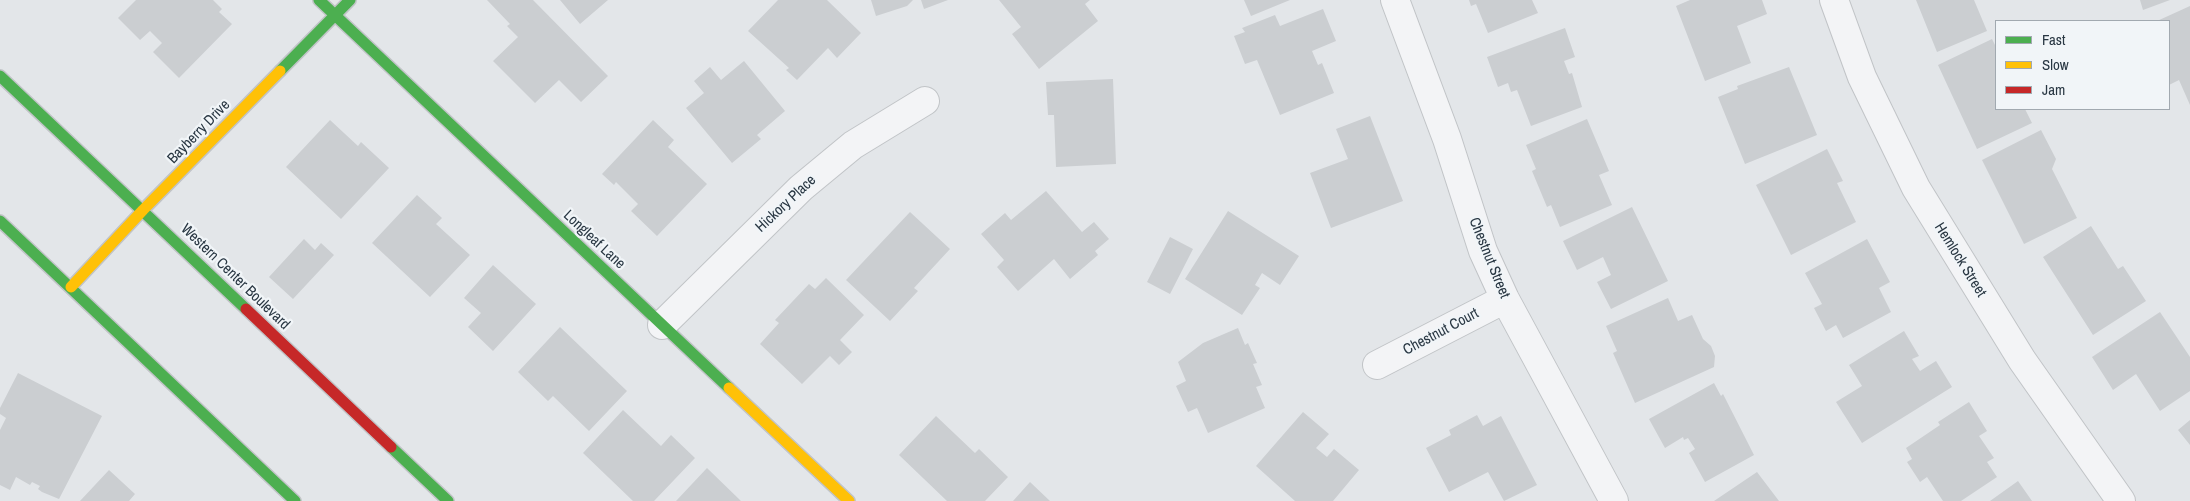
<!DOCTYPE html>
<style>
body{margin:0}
#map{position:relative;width:2190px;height:501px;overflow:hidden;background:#e3e6e9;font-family:"Archivo Narrow",sans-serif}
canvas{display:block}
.legend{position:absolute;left:1995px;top:20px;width:175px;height:90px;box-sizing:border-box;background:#f1f5f8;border:1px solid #a1a9b0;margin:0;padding:6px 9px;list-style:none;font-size:15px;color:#293743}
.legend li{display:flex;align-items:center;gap:10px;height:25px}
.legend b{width:25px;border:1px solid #a1a9b0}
</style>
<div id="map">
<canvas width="2190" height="501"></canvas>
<ul class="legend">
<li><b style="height:6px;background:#4caf50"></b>Fast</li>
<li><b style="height:6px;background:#ffc107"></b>Slow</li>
<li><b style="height:6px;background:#c62828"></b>Jam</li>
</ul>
</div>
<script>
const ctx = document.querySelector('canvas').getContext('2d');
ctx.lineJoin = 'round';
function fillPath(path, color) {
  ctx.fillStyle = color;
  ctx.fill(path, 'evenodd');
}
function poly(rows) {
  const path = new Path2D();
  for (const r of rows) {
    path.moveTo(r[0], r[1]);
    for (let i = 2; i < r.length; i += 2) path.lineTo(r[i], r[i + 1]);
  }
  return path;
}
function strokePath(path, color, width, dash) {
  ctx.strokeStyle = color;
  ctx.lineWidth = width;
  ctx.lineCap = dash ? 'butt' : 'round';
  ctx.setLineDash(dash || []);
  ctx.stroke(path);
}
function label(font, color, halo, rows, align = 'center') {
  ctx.font = font + ' "Archivo Narrow",sans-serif';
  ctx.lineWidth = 4.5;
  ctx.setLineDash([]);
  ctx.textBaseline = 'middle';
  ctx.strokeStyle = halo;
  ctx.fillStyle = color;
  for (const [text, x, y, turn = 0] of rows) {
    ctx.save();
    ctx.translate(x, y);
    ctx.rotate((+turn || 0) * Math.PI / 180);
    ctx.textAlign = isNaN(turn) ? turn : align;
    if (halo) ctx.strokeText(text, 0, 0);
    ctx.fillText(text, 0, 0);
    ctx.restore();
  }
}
fillPath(poly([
 [136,0,213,0,222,9,219,12,232,24,179,78,153,52,162,43,150,31,140,40,118,18],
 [487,0,533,0,608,76,581,102,559,80,535,103,493,61,518,37,507,26,510,24],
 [560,0,608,0,580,24],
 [778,0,827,0,861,33,837,58,828,48,797,80,786,70,789,68,748,31],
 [871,0,913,0,907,6,876,16],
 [921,0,948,0,924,9],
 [999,0,1090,0,1085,4,1098,21,1039,69,1012,34,1021,27],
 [1244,0,1290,0,1251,16],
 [1469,0,1532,0,1538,13,1488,33,1476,4,1471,6],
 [1690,0,1762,0,1767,14,1737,26,1751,63,1705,81,1676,6],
 [1916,0,1974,0,1987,31,1937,52],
 [2140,0,2170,0,2143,10],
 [2190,6,2190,105,2179,80,2169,85,2169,21,2157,21],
 [1323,9,1336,41,1312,51,1318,65,1322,63,1334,93,1280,115,1257,60,1245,64,1234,36,1245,32,1242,28,1275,15,1280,26],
 [1565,28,1575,57,1564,61,1569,74,1572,73,1582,107,1531,126,1517,90,1511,92,1508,83,1498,87,1487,57],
 [1992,39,1996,47,1996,109,2025,109,2032,123,1977,149,1938,65],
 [744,61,785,111,757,135,761,139,732,163,686,108,704,93,694,81,710,67,721,80],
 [1789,67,1817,135,1745,164,1718,97,1738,89,1737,86],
 [1113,79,1116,164,1056,167,1054,115,1048,115,1046,82],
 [1370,116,1403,201,1331,228,1310,173,1348,159,1336,129],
 [1587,119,1609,171,1599,175,1612,205,1560,227,1551,205,1547,207,1532,171,1536,169,1526,145],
 [330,120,358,146,361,142,389,168,341,219,286,167],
 [653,120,674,140,668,147,707,184,657,236,631,211,638,204,616,182,614,185,602,174],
 [2041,130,2056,159,2052,169,2077,218,2024,244,1982,160],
 [1827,149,1843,181,1837,183,1856,222,1791,255,1756,185],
 [1046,191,1082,232,1094,222,1109,239,1095,251,1098,255,1070,279,1054,259,1018,291,997,267,1004,260,981,234,1005,213,1011,220],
 [417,195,442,218,436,224,470,255,430,297,372,243],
 [1632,207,1668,281,1611,309,1597,282,1611,275,1603,257,1577,270,1563,241],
 [1228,211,1299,256,1280,285,1262,273,1255,285,1260,288,1242,315,1185,279],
 [910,212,950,249,914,288,918,291,890,321,846,280],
 [2091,226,2118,269,2123,266,2146,301,2093,335,2043,257],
 [1170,237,1193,249,1170,294,1147,282],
 [304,239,315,250,321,243,334,255,293,299,269,277],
 [1867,239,1890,282,1879,288,1891,312,1843,338,1836,325,1826,331,1814,308,1822,304,1805,273],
 [493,265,536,304,493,351,468,327,481,313,464,298],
 [826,278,864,315,840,340,852,352,839,365,830,356,802,384,760,344,779,323,775,320,809,284,815,289],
 [1668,298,1678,321,1692,315,1703,339,1711,346,1715,356,1714,367,1635,403,1613,353,1617,351,1606,326],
 [2160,312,2190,357,2190,391,2160,411,2136,374,2113,390,2092,357],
 [560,327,627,391,589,431,553,396,548,401,518,372],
 [1238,328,1245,345,1248,343,1257,363,1253,364,1262,385,1256,387,1265,408,1208,433,1197,408,1188,412,1176,386,1186,381,1178,362,1203,343],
 [1904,331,1919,356,1912,359,1920,371,1936,361,1952,387,1862,443,1836,402,1862,386,1849,365],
 [18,373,102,416,59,499,42,492,38,489,40,486,32,482,30,485,16,477,10,490,0,485,0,430,6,418,0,414,0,408],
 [1714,383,1721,396,1723,394,1754,455,1705,482,1689,453,1695,449,1688,438,1684,440,1683,437,1665,448,1649,419],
 [1969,402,1987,431,1979,436,1994,458,1987,462,1997,477,1961,501,1943,501,1927,477,1920,482,1907,462,1912,459,1906,448,1940,425,1938,422],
 [623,410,661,446,671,435,695,458,654,501,633,501,583,453],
 [1303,412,1329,434,1316,448,1327,457,1334,449,1359,470,1333,501,1295,501,1256,466],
 [1477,415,1483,426,1501,416,1537,485,1504,501,1488,472,1449,492,1426,448,1451,435,1449,430],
 [936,416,975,453,979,449,1008,477,985,501,947,501,899,455],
 [2190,420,2190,445,2178,430],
 [707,468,741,501,676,501],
 [109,470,135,494,129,501,80,501],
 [1757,472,1779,501,1714,501],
 [2018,481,2032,501,1990,501],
 [1030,482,1050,501,1013,501]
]), '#cbced1');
const street = poly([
 [1395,0,1447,139,1483,251,1505,299,1614,501],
 [1834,0,1862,77,1916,188,2022,360,2121,501],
 [662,325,801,188,853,145,925,101],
 [1377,365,1505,299]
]);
const fast = poly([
 [319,0,729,388],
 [280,71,350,0],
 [0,76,246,309],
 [0,221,295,501],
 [391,447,448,501]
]);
const slow = poly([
 [71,287,143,210,280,71],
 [729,388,849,501]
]);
const jam = poly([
 [246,309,391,447]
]);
strokePath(street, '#c1c4c7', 30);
strokePath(fast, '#c1c4c7', 14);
strokePath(slow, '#c1c4c7', 14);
strokePath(jam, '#c1c4c7', 14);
strokePath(street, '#f3f4f6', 28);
strokePath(fast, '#4caf50', 11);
strokePath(slow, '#ffc107', 11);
strokePath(jam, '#c62828', 11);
label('15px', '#293743', '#f1f5f8', [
 ["Bayberry Drive",199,132,-46],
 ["Hickory Place",786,204,-43],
 ["Longleaf Lane",594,240,43],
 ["Chestnut Street",1489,258,68],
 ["Hemlock Street",1960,260,58],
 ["Western Center Boulevard",235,277,44],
 ["Chestnut Court",1441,332,-28]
]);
</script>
